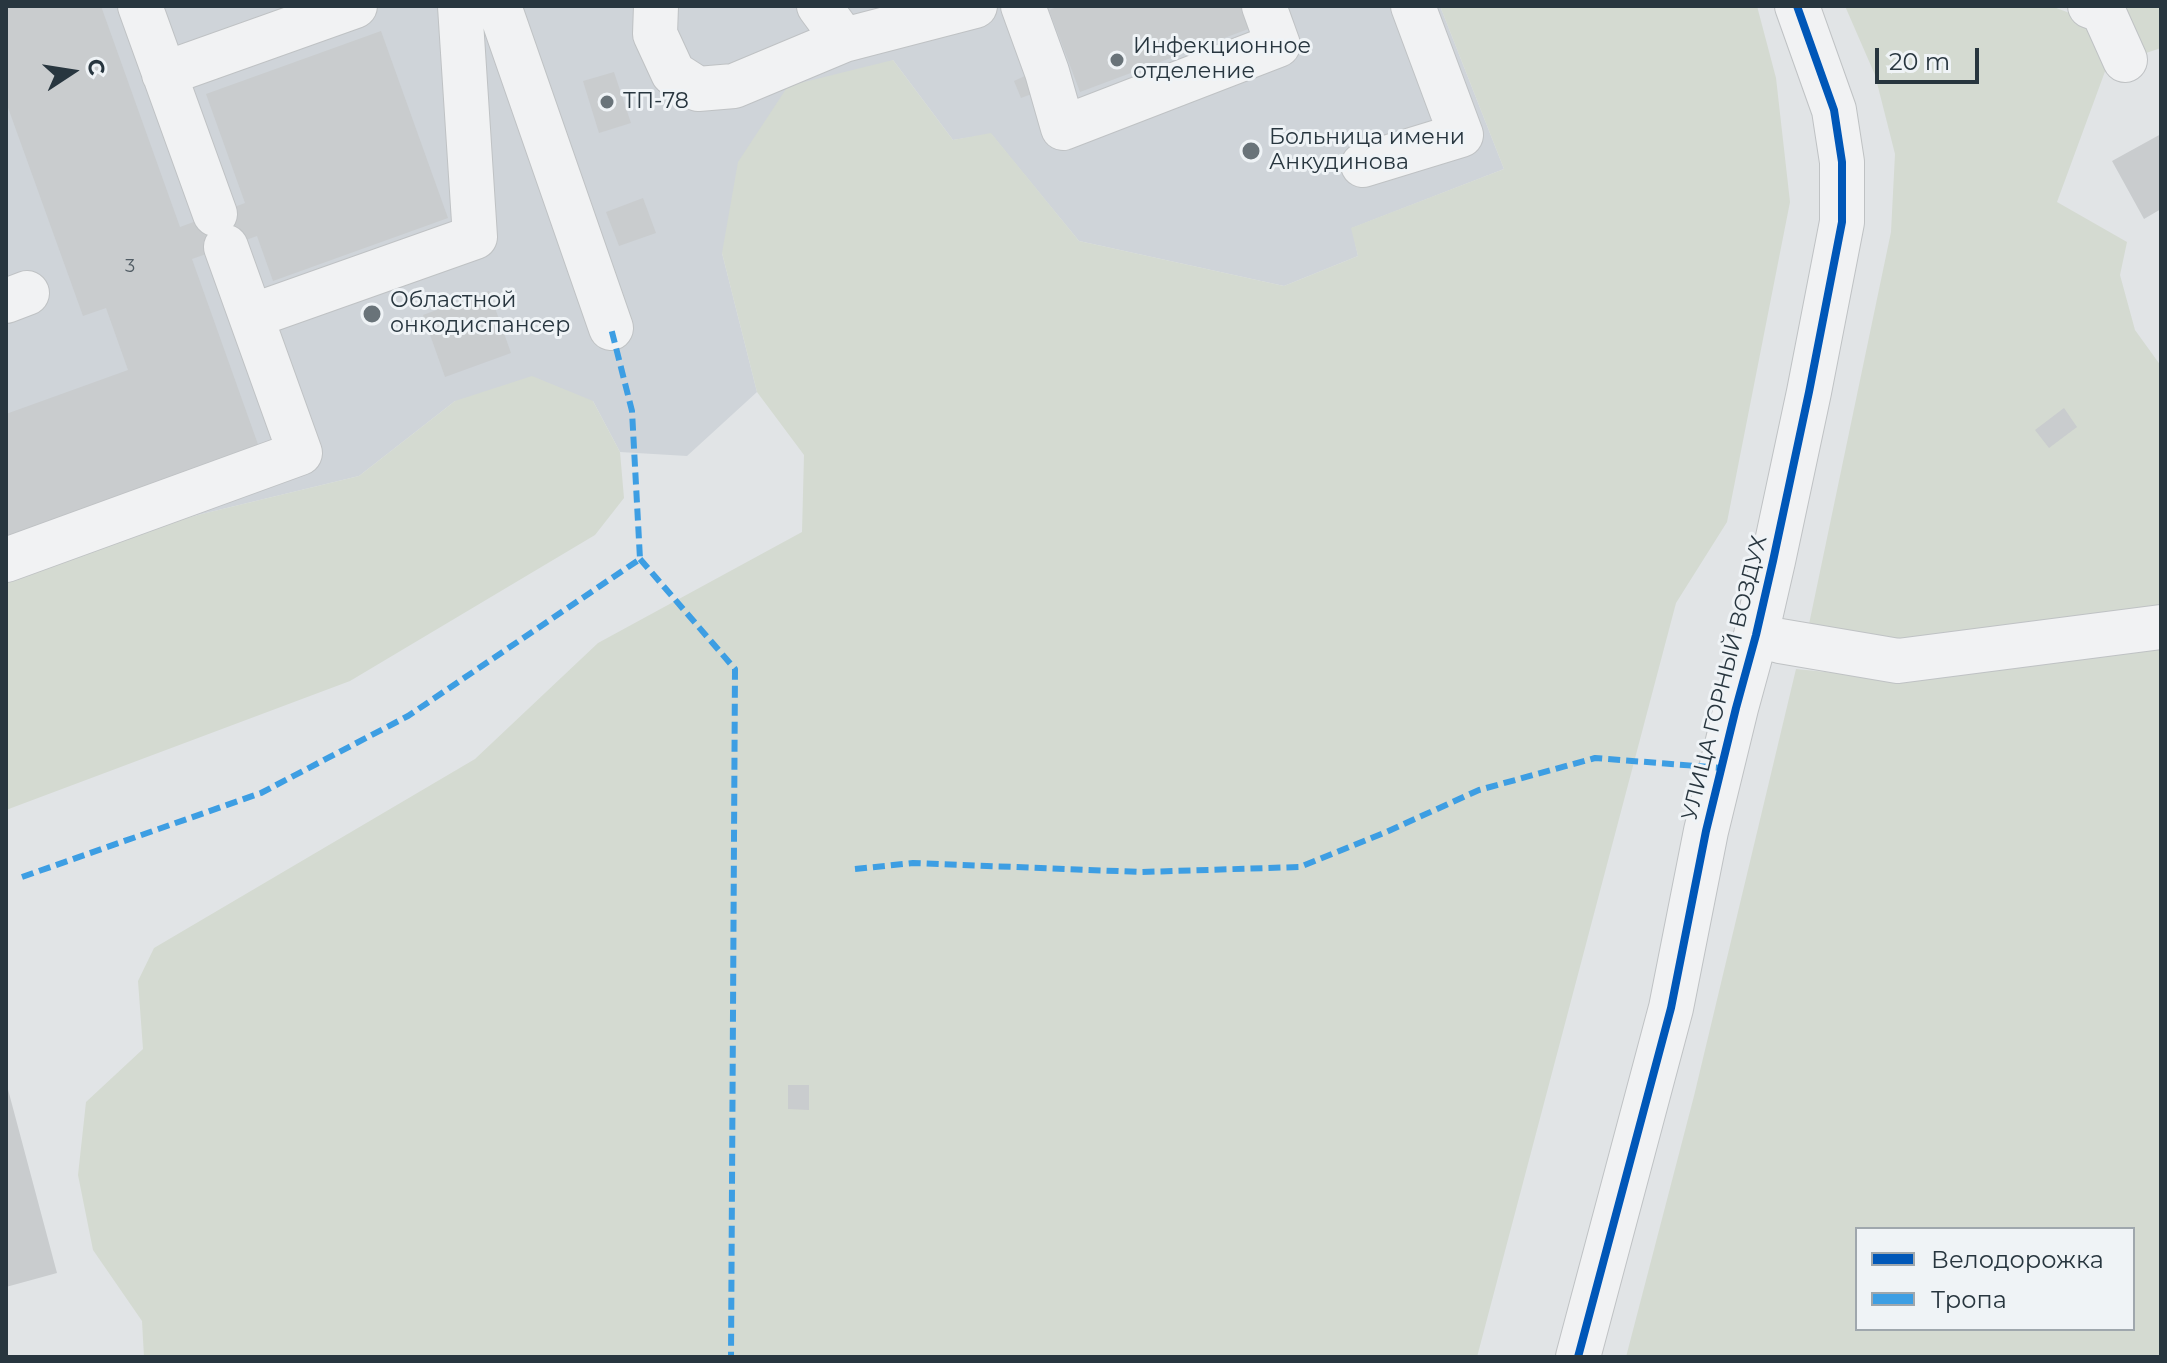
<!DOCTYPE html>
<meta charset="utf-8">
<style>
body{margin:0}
#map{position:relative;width:2167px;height:1363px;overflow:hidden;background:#e1e4e6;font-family:Montserrat,sans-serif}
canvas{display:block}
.frame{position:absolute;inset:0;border:8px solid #28363f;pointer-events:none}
.legend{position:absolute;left:1855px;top:1227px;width:280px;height:104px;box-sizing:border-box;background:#eff3f6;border:2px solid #9fa7ad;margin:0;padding:10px 14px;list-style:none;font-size:24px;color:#28363f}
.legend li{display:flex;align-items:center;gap:16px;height:40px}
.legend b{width:40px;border:2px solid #9fa7ad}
.north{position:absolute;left:32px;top:32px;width:80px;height:80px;-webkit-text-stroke:6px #eff3f6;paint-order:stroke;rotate:78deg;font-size:22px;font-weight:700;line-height:32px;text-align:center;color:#28363f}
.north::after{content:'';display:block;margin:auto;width:28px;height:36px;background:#28363f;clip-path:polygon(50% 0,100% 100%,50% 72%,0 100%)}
.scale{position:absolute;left:1875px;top:48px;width:104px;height:36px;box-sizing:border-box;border:4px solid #28363f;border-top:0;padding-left:10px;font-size:24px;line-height:28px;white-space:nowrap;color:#28363f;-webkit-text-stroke:6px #eff3f6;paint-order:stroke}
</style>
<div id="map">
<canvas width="2167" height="1363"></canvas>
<div class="frame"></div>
<ul class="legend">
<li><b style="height:10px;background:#0057b8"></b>Велодорожка</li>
<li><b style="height:10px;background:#3d9ee3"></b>Тропа</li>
</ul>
<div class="north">С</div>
<div class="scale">20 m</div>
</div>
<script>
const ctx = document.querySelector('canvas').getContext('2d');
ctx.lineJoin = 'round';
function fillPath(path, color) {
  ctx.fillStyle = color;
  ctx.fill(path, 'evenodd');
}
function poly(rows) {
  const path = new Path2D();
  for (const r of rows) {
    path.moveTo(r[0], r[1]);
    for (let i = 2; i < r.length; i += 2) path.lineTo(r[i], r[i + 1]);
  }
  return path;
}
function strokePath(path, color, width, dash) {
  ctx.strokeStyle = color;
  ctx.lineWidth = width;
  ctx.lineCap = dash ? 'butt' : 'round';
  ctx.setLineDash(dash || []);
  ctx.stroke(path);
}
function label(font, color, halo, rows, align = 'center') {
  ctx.font = font + ' Montserrat,sans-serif';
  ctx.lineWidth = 6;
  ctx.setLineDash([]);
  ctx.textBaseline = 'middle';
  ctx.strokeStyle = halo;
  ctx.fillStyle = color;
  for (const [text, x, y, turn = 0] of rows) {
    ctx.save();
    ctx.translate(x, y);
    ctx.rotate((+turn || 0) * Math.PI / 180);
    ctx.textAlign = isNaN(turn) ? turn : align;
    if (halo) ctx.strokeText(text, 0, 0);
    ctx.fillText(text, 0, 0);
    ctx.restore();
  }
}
fillPath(poly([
 [6,6,1440,6,1504,169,1352,228,1358,256,1284,286,1079,241,991,134,953,140,893,60,722,253,757,392,687,456,620,452,593,401,455,401,359,476,144,528,6,579]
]), '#cfd4d9');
fillPath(poly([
 [1440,6,1757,6,1776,78,1790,202,1727,522,1676,603,1477,1357,144,1357,142,1321,93,1250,78,1175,86,1102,143,1049,138,981,154,948,475,759,598,643,802,532,804,455,757,392,722,253,738,162,788,86,893,60,953,140,991,133,1079,241,1284,286,1358,256,1351,228,1504,169],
 [1845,6,2051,6,2088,20,2107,66,2057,202,2127,242,2120,275,2135,330,2161,366,2161,608,1903,641,1808,629,1891,232,1895,154,1875,75],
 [2121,6,2161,6,2161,48,2143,54],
 [532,376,593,401,620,452,624,498,595,535,350,681,6,810,6,579,144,528,359,476,455,401],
 [2161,645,2161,1357,1626,1357,1694,1096,1796,669,1896,679],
 [1857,1229,2133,1229,2133,1329,1857,1329]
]), '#d4dad1');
fillPath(poly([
 [6,6,101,6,180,227,245,203,206,94,381,31,448,218,273,281,257,236,192,259,260,450,6,542,6,414,128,370,106,308,83,316,6,102],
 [1060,6,1243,6,1251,28,1080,92,1049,10],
 [614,72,631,123,599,133,583,81],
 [1029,74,1037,92,1021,98,1014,81],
 [2161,134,2161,209,2144,219,2112,161],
 [643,198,656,233,619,246,606,212],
 [489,291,511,353,445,377,423,315],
 [2064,408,2077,427,2049,448,2035,430],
 [6,1082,57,1273,6,1287],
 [788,1085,809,1085,809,1110,788,1109]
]), '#c9ccce');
const minor = poly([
 [140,6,215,214],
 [499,6,611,328],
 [656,6,655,34,673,73,698,89,734,86,844,40],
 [819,6,844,40,975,6],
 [1023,6,1047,72,1063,128,1278,45,1264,6],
 [2090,6,2103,11,2125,60],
 [164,74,355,6],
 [1363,165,1461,135,1413,6],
 [6,301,27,293],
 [252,316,475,237,460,6],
 [6,560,300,453,226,247],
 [1756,635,1780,641,1898,661,2161,627],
 [1578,1357,1671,1008,1706,831,1736,708,1756,635,1773,561,1809,392,1842,222,1842,162,1834,110,1797,6]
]);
strokePath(minor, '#bfc2c4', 46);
strokePath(minor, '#f1f2f3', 44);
strokePath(poly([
 [640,559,735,669,731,1357],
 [855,869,913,863,1141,872,1300,867,1384,833,1479,790,1595,758,1722,768],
 [22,877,261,793,408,716,640,559,632,411,611,328]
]), '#3d9ee3', 6, [12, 6]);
strokePath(poly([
 [1578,1357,1671,1008,1706,831,1736,708,1756,635,1773,561,1809,392,1842,222,1842,162,1834,110,1797,6]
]), '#0057b8', 8);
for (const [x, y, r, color] of [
 [1117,60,8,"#697379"],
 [607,102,8,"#697379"],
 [1251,151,10,"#697379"],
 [372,314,10,"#697379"]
]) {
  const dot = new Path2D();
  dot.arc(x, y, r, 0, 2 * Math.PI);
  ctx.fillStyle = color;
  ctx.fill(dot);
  strokePath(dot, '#eff3f6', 3);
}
label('18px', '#515c64', null, [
 ["3",130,267]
]);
label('22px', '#28363f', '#eff3f6', [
 ["Инфекционное",1133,47],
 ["отделение",1133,72],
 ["ТП-78",623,102],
 ["Больница имени",1269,138],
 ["Анкудинова",1269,163],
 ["Областной",390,301],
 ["онкодиспансер",390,326]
], 'left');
label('22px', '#28363f', '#eff3f6', [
 ["УЛИЦА ГОРНЫЙ ВОЗДУХ",1725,678,-76]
]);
</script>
